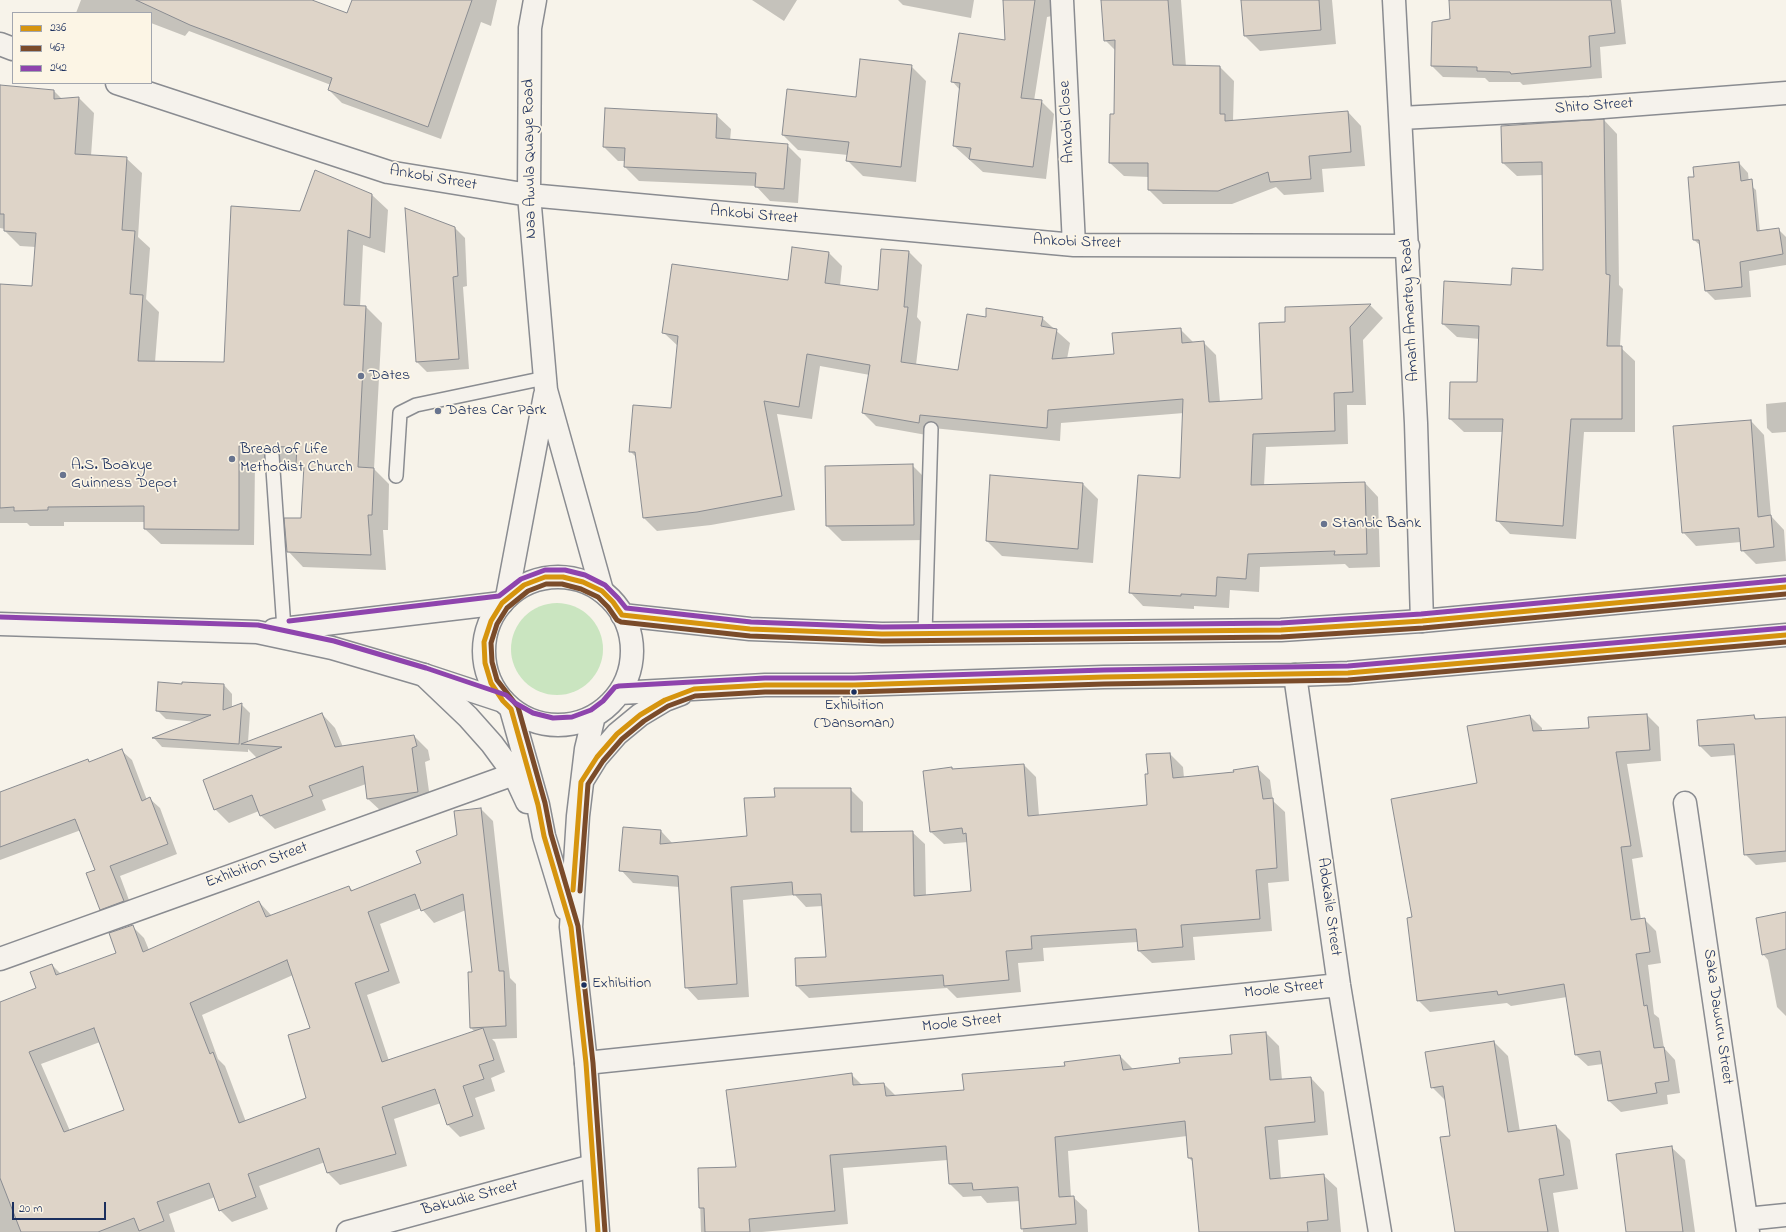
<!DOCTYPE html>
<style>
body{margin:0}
#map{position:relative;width:1786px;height:1232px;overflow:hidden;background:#f7f3ea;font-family:"Indie Flower",sans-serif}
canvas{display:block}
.legend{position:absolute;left:12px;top:12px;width:140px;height:72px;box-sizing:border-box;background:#fcf5e5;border:1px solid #a2a6af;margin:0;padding:5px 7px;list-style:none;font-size:12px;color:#1b2f5e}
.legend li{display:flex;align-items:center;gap:8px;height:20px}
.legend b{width:20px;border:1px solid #a2a6af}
.scale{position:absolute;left:12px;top:1202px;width:94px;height:18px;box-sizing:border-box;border:2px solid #1b2f5e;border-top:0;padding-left:5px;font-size:12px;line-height:14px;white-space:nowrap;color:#1b2f5e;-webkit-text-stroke:3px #fcf5e5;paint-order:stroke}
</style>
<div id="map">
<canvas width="1786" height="1232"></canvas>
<ul class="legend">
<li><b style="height:5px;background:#d6940e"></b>236</li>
<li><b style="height:5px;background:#7a4b2a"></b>467</li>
<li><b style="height:5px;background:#8e44ad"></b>242</li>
</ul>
<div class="scale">20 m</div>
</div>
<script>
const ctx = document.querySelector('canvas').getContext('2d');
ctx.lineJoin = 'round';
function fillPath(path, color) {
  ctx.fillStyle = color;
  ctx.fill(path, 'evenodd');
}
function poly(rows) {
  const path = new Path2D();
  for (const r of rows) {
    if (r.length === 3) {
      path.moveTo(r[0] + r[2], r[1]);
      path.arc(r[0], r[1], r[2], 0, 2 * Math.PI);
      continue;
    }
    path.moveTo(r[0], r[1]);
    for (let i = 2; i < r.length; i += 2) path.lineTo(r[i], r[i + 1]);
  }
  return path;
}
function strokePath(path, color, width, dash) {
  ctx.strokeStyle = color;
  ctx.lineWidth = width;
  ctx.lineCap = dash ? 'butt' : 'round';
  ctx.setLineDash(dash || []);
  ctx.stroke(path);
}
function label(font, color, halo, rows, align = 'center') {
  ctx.font = font + ' "Indie Flower",sans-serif';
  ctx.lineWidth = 3.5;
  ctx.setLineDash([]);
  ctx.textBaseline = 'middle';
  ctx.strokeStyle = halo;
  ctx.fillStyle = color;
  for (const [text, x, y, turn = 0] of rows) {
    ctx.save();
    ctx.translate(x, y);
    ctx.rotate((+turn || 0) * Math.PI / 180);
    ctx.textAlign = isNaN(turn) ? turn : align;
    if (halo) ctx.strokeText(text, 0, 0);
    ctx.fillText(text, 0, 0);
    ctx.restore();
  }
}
fillPath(poly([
 [557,649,46]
]), '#cae5c0');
fillPath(poly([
 [81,0,309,0,348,14,353,0,497,0,491,26,481,22,441,139,342,103,329,90,331,85,189,31,185,36,151,23,151,13,76,13],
 [752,0,797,0,784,21],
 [898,0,974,0,971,18,903,5],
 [1004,0,1052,0,1052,16,1047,17,1034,101,1041,101,1054,114,1046,179,983,172,954,146,960,90,952,81,1006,41],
 [1102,0,1181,0,1186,67,1220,67,1234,81,1233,121,1348,112,1361,126,1365,166,1322,169,1324,192,1284,195,1276,187,1232,204,1163,204,1149,190,1149,177,1124,176,1110,163,1115,115,1116,51,1105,40],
 [1242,0,1332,0,1336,44,1260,51,1245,36],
 [1450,0,1621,0,1626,44,1600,47,1602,78,1523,85,1520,82,1489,82,1485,78,1443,77,1432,66,1451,20],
 [911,66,926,81,916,182,863,176,848,161,848,155,798,150,783,135,857,98],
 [0,86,54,91,62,99,79,98,94,113,91,156,126,158,142,173,138,237,150,248,146,299,159,312,155,362,225,363,301,212,372,195,388,210,385,253,363,245,360,307,366,307,382,323,374,469,389,484,388,530,383,530,386,570,303,567,288,551,302,519,304,470,297,462,255,462,254,545,161,544,145,529,145,522,64,522,64,526,30,526,27,523,0,523,0,285,33,288,36,247,20,246,5,231,5,229,0,228],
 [716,115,731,129,730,141,787,145,801,159,798,203,770,201,756,186,639,181,625,167,625,161,618,161,604,147],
 [1604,120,1617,134,1619,285,1623,289,1620,347,1635,361,1635,432,1584,432,1576,539,1510,534,1497,520,1503,432,1464,432,1450,419,1478,383,1480,339,1457,337,1443,324,1512,286,1544,271,1543,175,1517,176,1503,163],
 [1739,163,1748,173,1749,184,1756,190,1760,232,1778,229,1786,237,1786,265,1749,271,1751,297,1715,300,1706,291,1701,246,1694,240,1695,178],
 [407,209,454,227,465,238,467,286,463,287,469,369,427,372,417,362],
 [909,252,922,265,917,317,921,322,916,365,959,371,987,318,1042,318,1070,343,1067,359,1115,355,1180,329,1194,343,1203,342,1216,355,1220,402,1263,400,1286,323,1286,308,1370,305,1383,318,1363,340,1366,405,1347,405,1348,444,1266,447,1264,486,1365,483,1378,497,1380,567,1349,568,1345,564,1260,567,1259,592,1230,590,1229,608,1194,606,1194,609,1143,606,1130,592,1181,479,1184,413,1061,423,1060,441,933,428,932,436,876,426,863,413,870,375,820,366,812,419,777,414,795,510,711,525,657,531,644,518,636,457,630,451,672,409,678,346,664,333,789,281,829,253,842,266,840,286,879,291],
 [1786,402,1786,432,1772,433,1767,428,1766,404],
 [1751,421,1764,435,1771,516,1784,530,1786,561,1756,564,1742,550,1741,542,1696,546,1683,532],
 [912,465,927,480,929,540,842,541,827,526,826,467],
 [1083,484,1098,499,1093,563,1002,556,987,541],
 [183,685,224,685,232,694,232,708,241,704,250,713,248,742,322,714,335,728,343,747,414,736,428,750,430,760,425,762,431,806,382,812,368,799,366,784,322,800,326,810,275,829,261,816,259,811,229,823,215,809,257,758,248,749,248,752,162,747,154,738,197,722,166,719,157,710],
 [1647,715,1659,727,1661,761,1627,764,1643,857,1632,859,1641,920,1644,919,1656,931,1661,963,1648,965,1654,1014,1659,1018,1664,1048,1675,1060,1680,1093,1667,1095,1668,1104,1621,1112,1609,1101,1603,1064,1588,1066,1576,1055,1567,997,1511,1006,1507,1003,1430,1012,1418,1000,1413,918,1478,784,1530,716,1542,728,1542,732,1590,729],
 [1754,716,1757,720,1786,718,1786,862,1756,865,1745,854,1736,755,1711,757,1700,746],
 [122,751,132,760,147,800,150,799,160,808,177,854,120,876,133,911,110,919,101,909,96,870,81,830,0,860,0,793,88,760,90,763],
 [1170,754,1183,767,1184,778,1235,772,1257,768,1270,780,1273,801,1285,812,1289,881,1268,883,1272,931,1193,937,1195,960,1152,963,1139,951,1138,942,1043,948,1044,961,1018,963,1021,992,957,998,947,988,809,998,797,986,827,958,823,906,806,907,795,895,743,900,749,997,698,1000,686,987,679,887,633,883,621,870,661,831,673,844,748,837,776,798,850,789,863,802,863,833,912,832,925,844,926,896,972,892,968,842,944,844,931,832,924,772,952,768,953,770,1024,765,1036,777,1039,816,1148,806,1149,775],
 [481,809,493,821,510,978,516,984,517,1038,492,1039,495,1042,505,1072,491,1078,495,1091,475,1098,485,1129,460,1137,448,1125,441,1103,394,1119,407,1166,340,1185,328,1173,325,1162,259,1186,268,1209,232,1222,220,1210,215,1197,169,1214,175,1232,0,1232,0,1003,37,989,52,965,61,974,118,954,132,926,144,938,149,950,259,902,272,916,349,887,353,891,422,864,458,836],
 [421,908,434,923,466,910,473,973,470,1027,475,1032,389,1061,367,995,400,983,380,924],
 [293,975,311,1028,307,1099,246,1122,225,1066,218,1059,202,1015],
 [100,1042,125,1110,70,1131,41,1064],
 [1786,913,1786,1016,1777,1007,1768,960,1763,954],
 [1266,1033,1279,1046,1282,1080,1311,1078,1324,1092,1328,1135,1278,1140,1281,1179,1323,1175,1337,1188,1341,1232,1200,1232,1193,1162,1189,1158,1187,1136,1068,1151,1071,1197,1073,1197,1087,1210,1088,1232,1023,1232,1020,1201,987,1203,981,1196,963,1197,950,1184,948,1160,843,1168,848,1224,762,1232,701,1232,699,1169,737,1168,851,1074,863,1086,884,1084,896,1096,965,1090,1120,1056,1134,1070,1233,1055],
 [1494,1042,1508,1056,1520,1132,1556,1126,1570,1140,1578,1189,1553,1193,1559,1232,1456,1232,1451,1137,1446,1101,1432,1087],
 [1671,1147,1685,1160,1695,1232,1627,1232]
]), '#0003');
const building = poly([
 [136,0,312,0,347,13,352,0,472,0,428,127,328,90,332,78,190,25,136,0],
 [1003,0,1035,0,1021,98,1042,100,1033,167,969,159,971,148,953,146,960,83,951,82,959,33,1005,40,1003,0],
 [1101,0,1168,0,1173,65,1220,66,1220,114,1225,114,1225,121,1348,111,1351,152,1309,156,1311,179,1270,182,1268,172,1218,191,1148,190,1148,163,1109,163,1110,114,1114,114,1115,40,1104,41,1101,0],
 [1241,0,1319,0,1321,30,1244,36,1241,0],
 [1449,0,1611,0,1615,33,1589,36,1591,67,1511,74,1510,72,1477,71,1477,67,1431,66,1432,22,1450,19,1449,0],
 [860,59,912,65,901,167,846,161,849,142,782,135,787,89,856,97,860,59],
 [0,85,54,90,54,99,79,97,75,154,127,157,122,230,135,231,130,294,143,295,138,361,224,362,231,206,300,211,315,170,372,194,370,238,348,230,344,305,366,306,358,467,374,468,372,515,368,515,371,555,287,552,284,518,301,518,304,465,296,464,297,447,239,446,239,530,144,529,144,506,48,507,48,510,14,511,14,507,0,508,0,284,32,286,36,233,4,231,4,214,0,214,0,85],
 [605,108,717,114,716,138,788,144,784,189,755,187,756,173,624,167,625,148,603,147,605,108],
 [1604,119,1606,274,1610,275,1607,346,1622,346,1622,419,1571,419,1563,526,1496,521,1503,419,1449,419,1450,382,1477,382,1479,326,1442,324,1444,281,1511,285,1512,268,1543,270,1542,162,1502,163,1501,126,1604,119],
 [1739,162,1741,181,1752,179,1757,231,1779,228,1783,254,1740,262,1742,287,1705,291,1699,240,1693,240,1688,177,1694,177,1693,167,1739,162],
 [405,208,455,227,458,276,453,277,459,359,416,362,405,208],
 [792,247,829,252,825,283,878,290,881,249,909,251,904,307,908,307,901,362,958,370,967,314,986,317,986,308,1043,317,1041,326,1057,329,1052,359,1114,354,1112,333,1181,328,1182,343,1204,341,1209,402,1262,399,1259,323,1285,322,1285,307,1371,304,1350,327,1353,392,1334,393,1335,431,1253,434,1251,485,1365,482,1367,554,1334,555,1335,551,1248,554,1246,579,1217,577,1216,596,1181,594,1181,596,1129,593,1138,475,1180,478,1183,399,1048,410,1047,428,920,415,919,423,862,413,870,365,807,354,799,407,764,401,782,496,697,512,643,518,635,452,629,452,633,405,671,408,678,336,662,333,672,264,788,280,792,247],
 [1751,420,1758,517,1771,515,1774,547,1741,551,1739,528,1682,533,1673,426,1751,420],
 [913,464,914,525,826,526,825,466,913,464],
 [990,475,1083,483,1078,549,986,541,990,475],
 [158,682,182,684,182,682,224,684,223,710,242,703,239,744,152,738,211,715,156,711,158,682],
 [322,713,335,747,414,735,417,746,412,748,418,792,367,799,363,766,309,786,313,796,260,816,252,795,214,810,203,780,282,747,241,744,322,713],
 [1647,714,1650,750,1616,752,1631,846,1621,847,1631,920,1645,918,1650,952,1636,954,1644,1006,1647,1005,1654,1048,1664,1047,1669,1081,1655,1083,1657,1093,1608,1101,1600,1051,1575,1055,1564,984,1498,995,1497,991,1417,1001,1407,918,1412,917,1391,799,1477,783,1467,726,1530,715,1533,731,1589,728,1588,717,1647,714],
 [1754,715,1755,719,1786,717,1786,851,1744,855,1734,744,1699,746,1697,720,1754,715],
 [122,749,142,801,150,797,168,844,110,866,124,901,100,910,86,873,95,870,75,819,0,847,0,792,88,759,89,762,122,749],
 [1170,753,1173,778,1234,772,1233,770,1258,766,1263,799,1273,798,1277,868,1256,870,1260,919,1181,925,1183,947,1138,951,1136,929,1031,936,1032,949,1006,951,1009,980,944,986,943,975,796,986,795,958,826,957,821,894,793,895,792,882,731,887,737,984,685,988,678,876,619,871,623,827,661,830,660,844,747,836,744,798,775,797,774,788,851,788,851,832,913,831,914,896,971,891,966,833,963,834,962,828,930,832,923,771,952,767,952,769,1024,764,1028,816,1147,805,1145,774,1148,774,1146,754,1170,753],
 [481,808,499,971,504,971,506,1026,470,1028,468,972,472,972,463,894,421,911,415,894,368,912,389,971,355,983,382,1062,483,1028,494,1060,479,1065,484,1079,463,1086,473,1116,447,1125,435,1089,382,1107,396,1154,327,1173,319,1148,248,1174,256,1197,219,1211,209,1183,157,1202,164,1221,139,1231,134,1218,98,1232,21,1232,0,1178,0,1002,36,988,30,972,52,964,56,975,116,953,109,933,133,925,143,952,259,901,266,917,349,886,351,891,421,863,416,851,457,835,454,811,481,808],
 [287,960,310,1028,288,1035,306,1098,239,1123,213,1052,210,1054,190,1003,287,960],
 [94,1028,124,1110,64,1132,29,1052,94,1028],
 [1786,912,1786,949,1762,955,1756,918,1786,912],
 [1266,1032,1270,1080,1311,1077,1315,1122,1265,1127,1270,1179,1324,1174,1328,1220,1307,1222,1308,1232,1199,1232,1192,1158,1188,1158,1185,1121,1055,1137,1059,1197,1074,1196,1076,1224,1021,1229,1018,1187,973,1190,972,1183,949,1184,946,1146,830,1155,835,1211,749,1219,750,1232,705,1232,704,1208,699,1208,698,1168,736,1167,726,1090,852,1073,853,1085,884,1083,886,1096,964,1090,962,1074,1065,1066,1064,1062,1120,1055,1123,1070,1180,1063,1179,1058,1232,1054,1230,1035,1266,1032],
 [1494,1041,1508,1132,1556,1125,1564,1175,1539,1179,1548,1232,1455,1232,1440,1137,1450,1136,1443,1086,1431,1088,1425,1052,1494,1041],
 [1672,1146,1683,1232,1626,1232,1616,1154,1672,1146]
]);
fillPath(building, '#ded4c8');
strokePath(building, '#8a8c91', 1);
const service = poly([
 [272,455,284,629],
 [396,476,400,413,416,405,545,378],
 [925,634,931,429]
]);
const minor = poly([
 [535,0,530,28,529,195,546,390,602,591],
 [1062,0,1074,245],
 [1394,0,1416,423,1422,621],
 [0,44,13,49],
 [117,83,388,172,529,195,1074,245,1408,246],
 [1401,118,1590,108,1786,93],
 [507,597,545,395],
 [1295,675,1339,985,1380,1232],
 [1685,803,1748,1232],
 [0,959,514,774],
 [586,1063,1339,985],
 [1746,1219,1786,1215],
 [348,1232,592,1166]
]);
const tertiary = poly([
 [0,624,257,632,332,648,424,675,503,701],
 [274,630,502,603]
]);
const secondary = poly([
 [558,651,74],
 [622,615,750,629,882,634,1281,630,1422,621,1786,587],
 [424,675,468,717,492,744,514,774,527,802],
 [619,693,765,685,854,685,1104,677,1295,675,1348,673,1786,635],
 [511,709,538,805,544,836,566,909],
 [594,716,586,749,578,816,571,927,586,1063,598,1232],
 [584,778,597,757,617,734,640,715,665,700,681,694]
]);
strokePath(service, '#8a8c91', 16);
strokePath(minor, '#8a8c91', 25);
strokePath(tertiary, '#8a8c91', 25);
strokePath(secondary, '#8a8c91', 25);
strokePath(service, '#f5f2ec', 13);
strokePath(minor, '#f5f2ec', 22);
strokePath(tertiary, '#f5f2ec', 22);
strokePath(secondary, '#f5f2ec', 22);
strokePath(poly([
 [573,890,581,782,597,757,617,734,640,715,665,700,694,689,765,685,854,685,1104,677,1348,673,1786,635],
 [598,1232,586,1063,571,927,544,836,538,805,511,709,503,701,491,683,485,663,484,642,491,621,502,603,524,585,545,577,563,577,583,582,602,591,613,602,622,615,750,629,882,634,1281,630,1422,621,1786,587]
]), '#d6940e', 5);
strokePath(poly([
 [580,891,588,784,603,761,622,739,644,721,668,706,695,696,765,692,854,692,1104,684,1348,680,1786,642],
 [605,1232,593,1063,578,926,551,834,545,803,518,707,497,680,492,662,491,643,497,624,507,608,528,591,546,584,562,584,581,589,598,597,608,607,617,620,621,622,750,636,882,641,1281,637,1423,628,1786,594]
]), '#7a4b2a', 5);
strokePath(poly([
 [0,617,258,625,334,641,426,668,506,695,515,703,533,713,553,718,572,717,591,710,603,701,615,687,619,686,765,678,854,678,1104,670,1348,666,1785,628],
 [289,621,499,596,521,579,545,570,565,570,585,575,605,585,618,598,626,608,751,622,882,627,1281,623,1421,614,1785,580]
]), '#8e44ad', 5);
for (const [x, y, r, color] of [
 [361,376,4,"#68748f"],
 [438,411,4,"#68748f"],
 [232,459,4,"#68748f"],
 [63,475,4,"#68748f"],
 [1324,524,4,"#68748f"],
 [854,692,3.5,"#1b2f5e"],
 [584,985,3.5,"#1b2f5e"]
]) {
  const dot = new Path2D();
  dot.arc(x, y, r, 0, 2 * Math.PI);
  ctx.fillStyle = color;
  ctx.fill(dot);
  strokePath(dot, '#fcf5e5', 1.5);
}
label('15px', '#1b2f5e', '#fcf5e5', [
 ["Exhibition",854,707],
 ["(Dansoman)",854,725],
 ["Exhibition",592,985,"left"]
]);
label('16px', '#1b2f5e', '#fcf5e5', [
 ["Shito Street",1594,107,-4],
 ["Ankobi Close",1068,122,-93],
 ["Naa Awula Quaye Road",531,159,-91],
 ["Ankobi Street",433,179,10],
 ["Ankobi Street",754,216,5],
 ["Ankobi Street",1077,243,2],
 ["Amarh Amartey Road",1411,310,-93],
 ["Exhibition Street",257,866,-20],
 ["Adokaile Street",1328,907,82],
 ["Moole Street",1284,990,-6],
 ["Saka Dawuru Street",1717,1017,82],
 ["Moole Street",962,1024,-6],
 ["Bakudie Street",470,1199,-15]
]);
label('16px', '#1b2f5e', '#fcf5e5', [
 ["Dates",369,376],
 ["Dates Car Park",446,411],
 ["Bread of Life",240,450],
 ["Methodist Church",240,468],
 ["A.S. Boakye",71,466],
 ["Guinness Depot",71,484],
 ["Stanbic Bank",1332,524]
], 'left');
</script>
